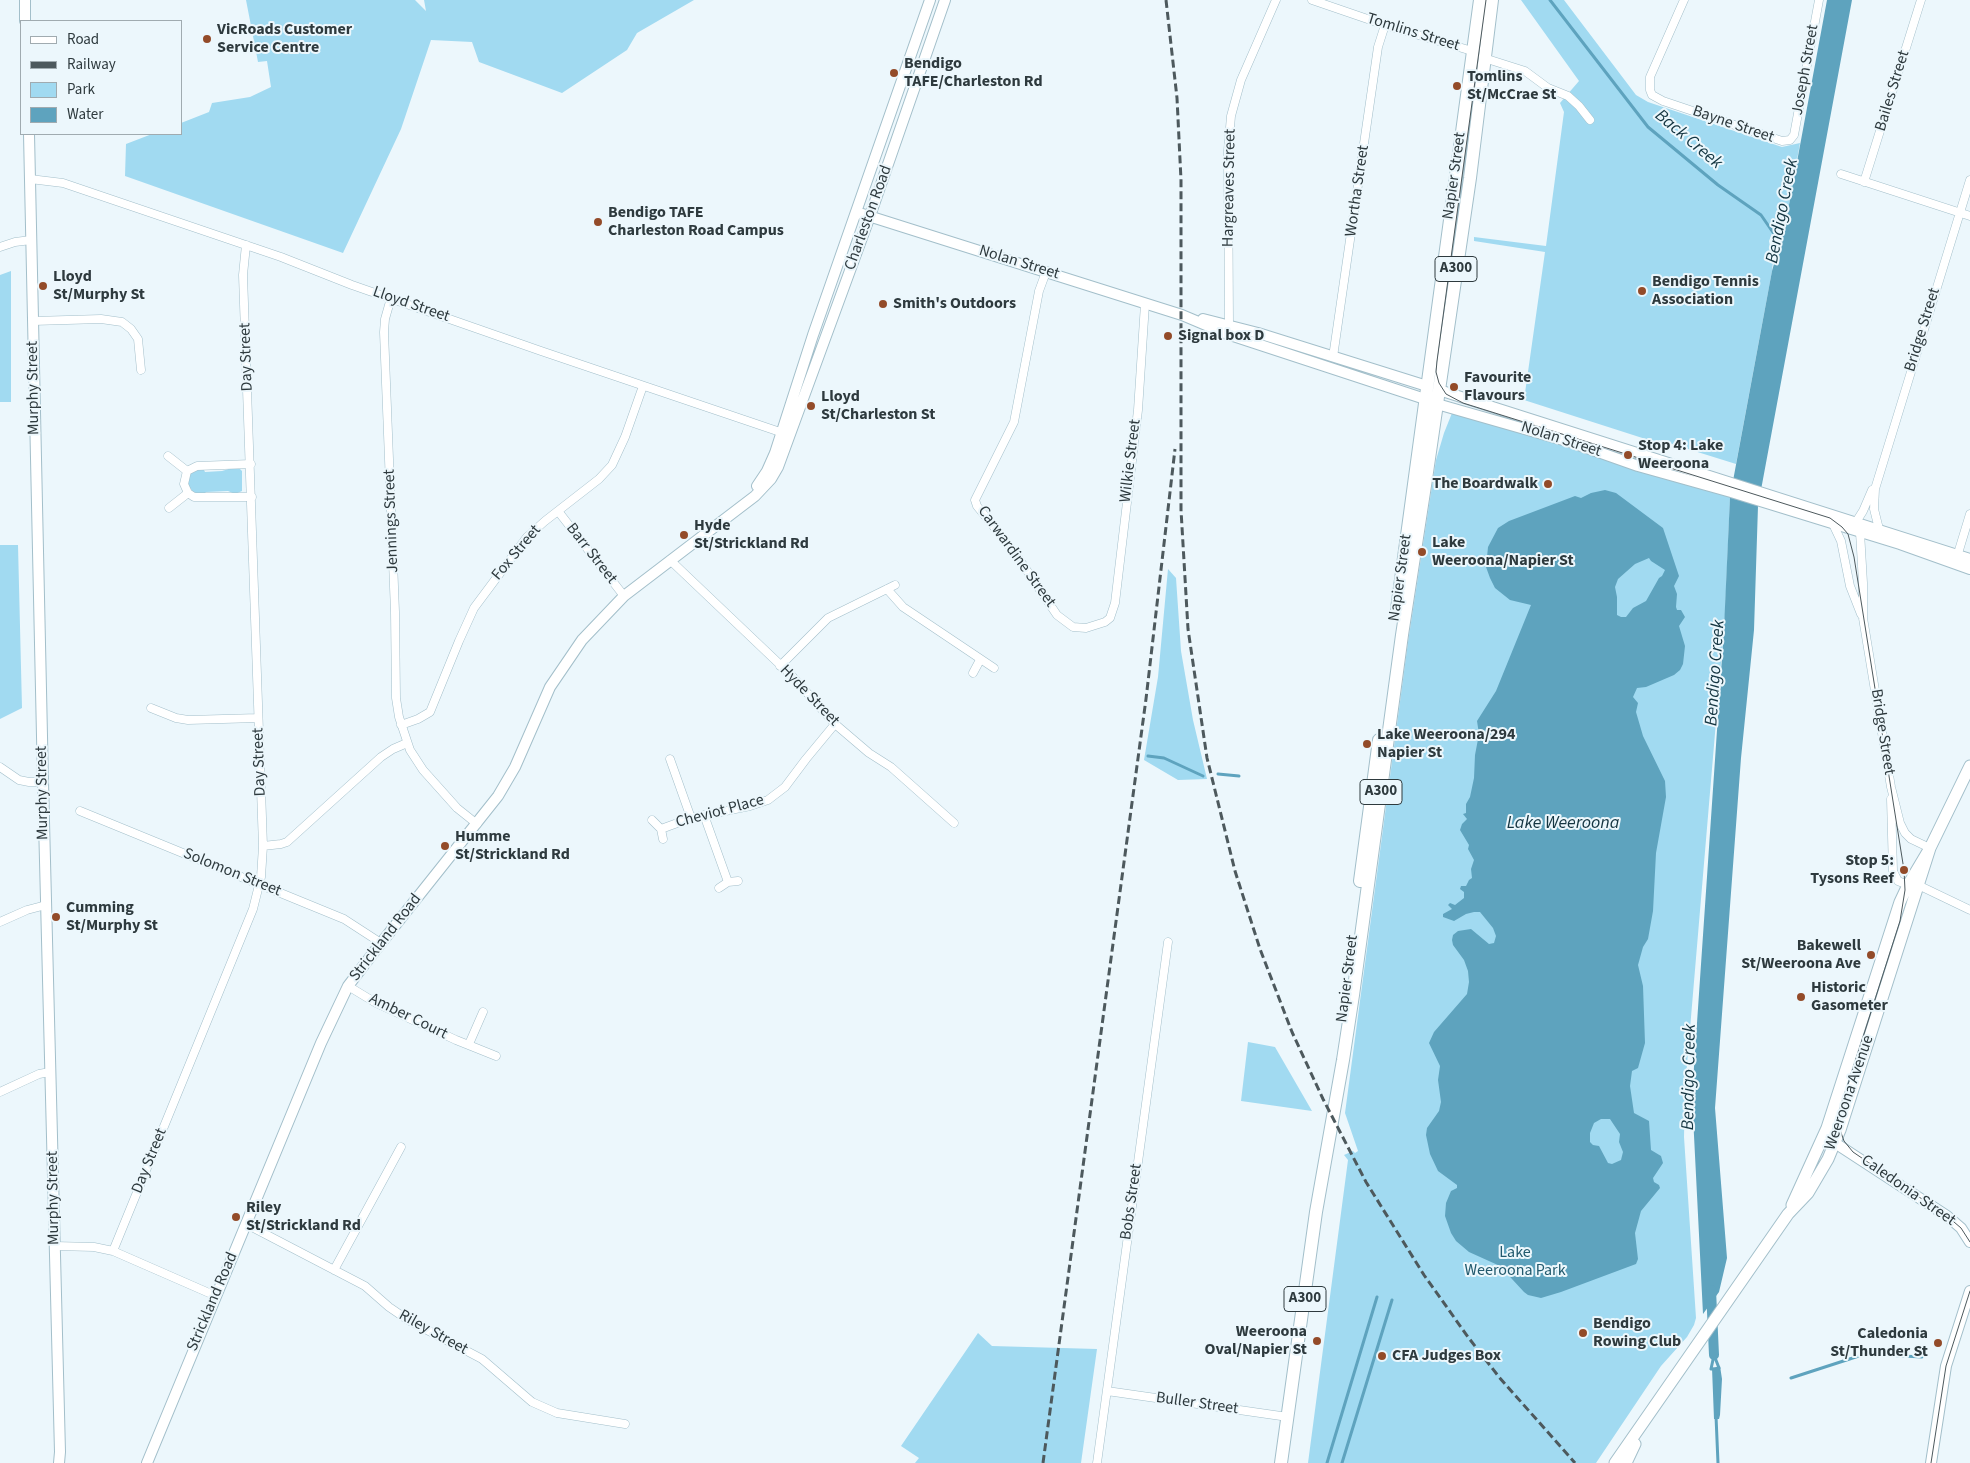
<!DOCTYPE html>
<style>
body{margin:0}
#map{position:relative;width:1970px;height:1463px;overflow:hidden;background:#ecf7fc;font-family:"Source Sans 3",sans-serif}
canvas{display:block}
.legend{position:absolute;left:20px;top:20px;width:162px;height:115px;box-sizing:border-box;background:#ecf7fc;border:1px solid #a0abb0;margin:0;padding:6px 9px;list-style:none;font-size:15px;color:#2e3a3e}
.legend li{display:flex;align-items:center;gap:10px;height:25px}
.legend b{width:25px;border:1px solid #a0abb0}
</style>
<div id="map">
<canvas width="1970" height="1463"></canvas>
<ul class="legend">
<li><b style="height:6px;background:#fff"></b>Road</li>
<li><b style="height:6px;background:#4d595d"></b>Railway</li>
<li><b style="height:14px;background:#a1daf1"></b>Park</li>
<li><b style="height:14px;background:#5ea3be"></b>Water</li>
</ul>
</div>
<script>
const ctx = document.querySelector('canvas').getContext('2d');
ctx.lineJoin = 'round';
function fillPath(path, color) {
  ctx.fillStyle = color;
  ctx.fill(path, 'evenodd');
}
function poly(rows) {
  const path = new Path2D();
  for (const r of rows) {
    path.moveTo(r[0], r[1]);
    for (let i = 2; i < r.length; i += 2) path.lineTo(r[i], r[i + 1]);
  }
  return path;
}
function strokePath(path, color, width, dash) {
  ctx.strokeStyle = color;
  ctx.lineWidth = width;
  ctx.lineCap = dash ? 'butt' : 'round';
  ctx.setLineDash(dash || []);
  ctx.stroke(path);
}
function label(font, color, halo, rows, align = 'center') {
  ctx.font = font + ' "Source Sans 3",sans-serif';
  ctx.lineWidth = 4;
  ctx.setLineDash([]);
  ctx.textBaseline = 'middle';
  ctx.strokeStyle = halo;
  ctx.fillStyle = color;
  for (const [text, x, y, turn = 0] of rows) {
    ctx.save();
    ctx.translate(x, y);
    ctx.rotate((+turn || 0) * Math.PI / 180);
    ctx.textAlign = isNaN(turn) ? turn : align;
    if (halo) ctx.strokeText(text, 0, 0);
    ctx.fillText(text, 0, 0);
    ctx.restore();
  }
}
fillPath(poly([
 [246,0,415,0,426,11,424,0,694,0,637,33,627,50,562,93,479,62,472,42,431,40,401,129,343,253,125,176,126,144,152,134,181,134,181,123,209,112,212,103,250,97,271,87,267,61,258,62],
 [1521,0,1564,0,1636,95,1648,102,1782,147,1800,143,1786,221,1777,221,1769,241,1773,261,1772,271,1736,464,1659,440,1658,443,1524,400,1545,252,1474,241,1474,237,1546,246,1564,112,1560,103,1579,81],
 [11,271,11,402,0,402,0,275],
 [1452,413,1539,437,1572,449,1730,497,1725,615,1685,1088,1684,1137,1696,1318,1694,1325,1687,1337,1661,1366,1596,1463,1308,1463,1348,1160,1344,1155,1353,1151,1355,1153,1358,1151,1345,1113,1408,642,1436,460,1444,433],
 [203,468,205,472,222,471,232,468,239,468,242,471,242,491,235,494,228,491,206,492,203,495,193,492,188,485,190,474,195,470],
 [0,545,18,545,22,708,0,719],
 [1168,569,1176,578,1181,651,1193,720,1207,779,1178,780,1144,760,1158,677],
 [1248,1042,1275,1047,1312,1111,1241,1101],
 [978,1333,992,1346,1097,1349,1081,1463,915,1463,919,1458,901,1446]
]), '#a1daf1');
fillPath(poly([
 [1827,0,1852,0,1758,506,1754,630,1741,758,1715,1108,1727,1258,1719,1292,1703,1314,1692,1096,1724,628,1730,497,1772,271,1786,221],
 [1605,490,1616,493,1663,528,1679,576,1674,586,1677,594,1676,607,1677,610,1681,610,1685,617,1679,626,1685,646,1683,664,1680,670,1674,675,1646,687,1637,688,1633,697,1638,703,1636,712,1643,736,1665,781,1666,797,1656,853,1653,911,1648,939,1643,947,1638,965,1643,986,1645,1043,1638,1068,1632,1071,1630,1086,1634,1113,1649,1121,1651,1150,1661,1156,1663,1163,1653,1178,1654,1182,1659,1185,1660,1188,1641,1211,1635,1233,1638,1259,1636,1264,1561,1292,1541,1298,1528,1295,1524,1292,1500,1266,1469,1252,1456,1241,1451,1233,1445,1216,1446,1203,1451,1191,1457,1188,1457,1185,1438,1171,1430,1154,1426,1135,1427,1128,1439,1111,1441,1102,1438,1080,1440,1066,1429,1043,1434,1032,1467,994,1469,982,1468,971,1464,960,1453,945,1452,940,1453,935,1458,931,1471,929,1489,944,1494,943,1496,936,1493,928,1480,912,1474,912,1466,914,1454,921,1443,917,1443,914,1452,909,1448,905,1450,903,1455,905,1464,898,1464,892,1460,889,1461,886,1466,886,1469,880,1472,878,1471,869,1474,860,1468,849,1469,845,1460,830,1462,824,1467,819,1463,814,1466,813,1466,804,1470,797,1474,778,1475,755,1479,734,1477,721,1496,691,1531,605,1510,600,1495,588,1490,578,1486,567,1488,547,1498,528,1509,521,1575,496,1581,498,1591,493],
 [1649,558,1651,561,1665,570,1662,576,1659,578,1646,601,1633,608,1626,617,1621,617,1617,615,1617,597,1615,587,1618,579,1635,564],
 [1601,1119,1610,1119,1620,1134,1619,1142,1623,1152,1621,1160,1612,1164,1608,1163,1599,1146,1593,1145,1590,1142,1590,1133,1594,1123],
 [1720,1366,1722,1379,1720,1415,1719,1419,1714,1419,1712,1368]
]), '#5ea3be');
strokePath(poly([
 [1550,0,1648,127,1718,185,1761,215,1781,244],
 [1148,756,1164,758,1203,776],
 [1218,774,1239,776],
 [1714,1355,1719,1368],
 [1714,1355,1711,1369,1714,1369],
 [1791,1378,1865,1354,1922,1357],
 [1716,1416,1718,1463],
 [1327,1463,1377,1297],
 [1342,1463,1392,1300]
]), '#5ea3be', 3);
strokePath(poly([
 [1711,1290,1714,1355]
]), '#5ea3be', 10);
const minor = poly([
 [1312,0,1385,25,1472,51],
 [1684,0,1650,77,1650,90,1652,95,1663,101,1782,141,1790,140,1794,135,1819,0],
 [1484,58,1525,71,1548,88,1568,96,1579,106,1590,120],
 [1841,174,1970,216],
 [30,179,63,183,281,257,352,285,541,351,786,434],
 [1864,182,1921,0],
 [0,247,15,242,31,240],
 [1046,272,1039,291,1014,422,975,500,977,506,1015,553,1057,615,1073,627,1086,628,1105,622,1110,618,1115,603,1138,410,1145,304],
 [391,298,385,319,384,332,395,612,396,698,399,717,410,750,423,770,457,808,477,824],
 [33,321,101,319,122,322,131,329,138,339,141,370],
 [1229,325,1228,151,1231,116,1241,80,1276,0],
 [1333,357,1378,47,1385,25],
 [168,456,187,471],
 [251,464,197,466,187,471,184,484,188,493,194,497,252,497],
 [169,508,188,493],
 [558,511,624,596],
 [1856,522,1863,511,1872,490],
 [1833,524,1841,541,1850,586,1861,614],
 [1879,529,1874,509,1875,489,1970,180],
 [1860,532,1863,583,1863,618,1891,787,1900,823,1905,833,1911,839,1930,848],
 [670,560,792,676,835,724,869,753,891,767,954,823],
 [1956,560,1970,514],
 [887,589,903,607,994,668],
 [780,666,828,618,895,585],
 [973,673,980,660],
 [151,708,176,718,188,720,258,718],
 [401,725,418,719,430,712,459,641,474,608,527,537,545,521,599,479,612,465,625,437,643,386],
 [670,759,691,818],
 [0,767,19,780,29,782,43,782],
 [1891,799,1893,871,1898,881,1908,885],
 [80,811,344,919,381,943],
 [704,815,728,882],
 [652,820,661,829,663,839],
 [661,829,691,818,750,806,768,800,785,787,806,759,835,724],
 [263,846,281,844,287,842,381,757,393,749,407,743],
 [1918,885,1970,910],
 [719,888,728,882,738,881],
 [0,922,27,910,46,905],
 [348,986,376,1003,456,1040,496,1056],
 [469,1044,483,1012],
 [0,1092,39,1074,50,1072],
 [246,1224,365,1286,389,1307,408,1320,482,1359,532,1402,557,1413,625,1424],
 [55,1246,94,1247,113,1251,216,1296],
 [113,1251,253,909,261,877,263,846,243,275,246,245],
 [334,1270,401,1147],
 [1107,1391,1288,1417],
 [1097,1463,1168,942]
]);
const tertiary = poly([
 [25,0,25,21],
 [29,134,43,782,60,1452,59,1463],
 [856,212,1182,315,1227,334,1425,399],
 [1203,319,1258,333,1427,386],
 [1439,390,1970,559],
 [1437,404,1570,442,1638,466,1731,492,1900,544,1970,569],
 [757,486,767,471,775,453,813,335,930,0],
 [1835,1143,1947,1216,1961,1228,1970,1242],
 [147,1463,321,1043,348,986,374,952,498,796,515,767,550,687,582,640,624,596,755,496,771,479,778,467,870,216,945,0],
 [1931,1463,1946,1366,1970,1291]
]);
const secondary = poly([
 [1792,1205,1827,1128,1900,902,1908,885,1930,848,1970,766],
 [1615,1463,1788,1214,1808,1193,1828,1159,1840,1130,1930,848],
 [1626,1463,1635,1444]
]);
const trunk = poly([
 [1397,609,1480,0],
 [1360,881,1379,740],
 [1281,1463,1316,1212,1343,1060,1353,995,1402,635,1426,479,1470,178,1492,0]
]);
strokePath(minor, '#a3bfca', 9);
strokePath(tertiary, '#a3bfca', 12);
strokePath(secondary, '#a3bfca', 13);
strokePath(trunk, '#a3bfca', 14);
strokePath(minor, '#fff', 8);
strokePath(tertiary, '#fff', 10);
strokePath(secondary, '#fff', 11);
strokePath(trunk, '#fff', 12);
strokePath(poly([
 [1486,0,1437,361,1436,372,1439,383,1446,394,1463,403,1830,518,1842,527,1848,534,1854,557,1904,870,1905,890,1900,921,1841,1106,1839,1127,1844,1141,1853,1152,1947,1216,1961,1228,1970,1242],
 [1931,1463,1946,1366,1970,1291]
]), '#4d595d', 1);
strokePath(poly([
 [1166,0,1177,98,1181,180,1181,510,1188,629,1207,758,1235,871,1260,949,1292,1032,1323,1099,1366,1182,1424,1275,1468,1337,1499,1377,1575,1463],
 [1043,1463,1146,699,1175,449]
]), '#4d595d', 3, [8, 4]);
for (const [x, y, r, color] of [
 [207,39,5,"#934b29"],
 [894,73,5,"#934b29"],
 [1457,86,5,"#934b29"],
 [598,222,5,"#934b29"],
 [43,286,5,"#934b29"],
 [1642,291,5,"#934b29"],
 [883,304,5,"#934b29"],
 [1168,336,5,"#934b29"],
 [1454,387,5,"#934b29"],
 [811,406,5,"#934b29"],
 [1628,455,5,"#934b29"],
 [1548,484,5,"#934b29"],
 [684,535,5,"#934b29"],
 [1422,552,5,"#934b29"],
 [1367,744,5,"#934b29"],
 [445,846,5,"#934b29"],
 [1904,870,5,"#934b29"],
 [56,917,5,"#934b29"],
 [1871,955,5,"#934b29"],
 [1801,997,5,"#934b29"],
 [236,1217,5,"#934b29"],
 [1583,1333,5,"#934b29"],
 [1317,1341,5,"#934b29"],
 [1938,1343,5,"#934b29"],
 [1382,1356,5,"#934b29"]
]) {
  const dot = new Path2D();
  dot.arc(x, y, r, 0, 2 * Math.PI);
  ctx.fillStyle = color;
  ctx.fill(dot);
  strokePath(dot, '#ecf7fc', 2);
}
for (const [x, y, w] of [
 [1456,269,42],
 [1381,792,42],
 [1305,1299,42]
]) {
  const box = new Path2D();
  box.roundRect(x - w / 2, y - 12.5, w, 25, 4);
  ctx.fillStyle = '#ecf7fc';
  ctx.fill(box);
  strokePath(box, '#2e3a3e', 1);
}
label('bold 15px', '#2e3a3e', null, [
 ["A300",1456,269],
 ["A300",1381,792],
 ["A300",1305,1299]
]);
label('bold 16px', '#2e3a3e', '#ecf7fc', [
 ["VicRoads Customer",217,30],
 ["Service Centre",217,48],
 ["Bendigo",904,64],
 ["TAFE/Charleston Rd",904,82],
 ["Tomlins",1467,77],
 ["St/McCrae St",1467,95],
 ["Bendigo TAFE",608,213],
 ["Charleston Road Campus",608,231],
 ["Lloyd",53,277],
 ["St/Murphy St",53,295],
 ["Bendigo Tennis",1652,282],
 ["Association",1652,300],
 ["Smith's Outdoors",893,304],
 ["Signal box D",1178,336],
 ["Favourite",1464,378],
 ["Flavours",1464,396],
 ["Lloyd",821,397],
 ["St/Charleston St",821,415],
 ["Stop 4: Lake",1638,446],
 ["Weeroona",1638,464],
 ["The Boardwalk",1538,484,"right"],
 ["Hyde",694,526],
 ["St/Strickland Rd",694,544],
 ["Lake",1432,543],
 ["Weeroona/Napier St",1432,561],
 ["Lake Weeroona/294",1377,735],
 ["Napier St",1377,753],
 ["Humme",455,837],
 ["St/Strickland Rd",455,855],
 ["Stop 5:",1894,861,"right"],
 ["Tysons Reef",1894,879,"right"],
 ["Cumming",66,908],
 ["St/Murphy St",66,926],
 ["Bakewell",1861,946,"right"],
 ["St/Weeroona Ave",1861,964,"right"],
 ["Historic",1811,988],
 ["Gasometer",1811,1006],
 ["Riley",246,1208],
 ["St/Strickland Rd",246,1226],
 ["Bendigo",1593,1324],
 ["Rowing Club",1593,1342],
 ["Weeroona",1307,1332,"right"],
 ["Oval/Napier St",1307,1350,"right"],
 ["Caledonia",1928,1334,"right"],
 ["St/Thunder St",1928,1352,"right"],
 ["CFA Judges Box",1392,1356]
], 'left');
label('16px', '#2e3a3e', '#ecf7fc', [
 ["Tomlins Street",1413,33,17],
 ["Joseph Street",1806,70,-80],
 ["Bailes Street",1893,91,-73],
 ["Bayne Street",1733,125,19],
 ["Napier Street",1455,176,-82],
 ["Hargreaves Street",1230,188,-89],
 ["Wortha Street",1358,191,-82],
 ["Charleston Road",869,218,-70],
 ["Nolan Street",1019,263,17],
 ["Lloyd Street",411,305,19],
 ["Bridge Street",1923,330,-73],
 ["Day Street",247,357,-92],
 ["Murphy Street",34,388,-91],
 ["Nolan Street",1561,440,18],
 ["Wilkie Street",1131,461,-83],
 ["Jennings Street",392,521,-92],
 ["Fox Street",517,553,-50],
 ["Barr Street",591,554,52],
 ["Carwardine Street",1016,557,54],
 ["Napier Street",1401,578,-82],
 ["Hyde Street",809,696,46],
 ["Bridge Street",1882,732,81],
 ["Day Street",260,762,-92],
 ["Murphy Street",43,793,-91],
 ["Cheviot Place",720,812,-15],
 ["Solomon Street",232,873,22],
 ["Strickland Road",386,938,-52],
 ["Napier Street",1348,979,-83],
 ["Amber Court",408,1017,26],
 ["Weeroona Avenue",1850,1093,-71],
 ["Day Street",150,1161,-68],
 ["Caledonia Street",1908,1191,35],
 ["Murphy Street",54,1198,-91],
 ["Bobs Street",1132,1202,-82],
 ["Strickland Road",213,1302,-67],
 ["Riley Street",433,1333,29],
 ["Buller Street",1197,1404,8]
]);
label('16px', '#225a6e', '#ecf7fc', [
 ["Lake",1515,1253],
 ["Weeroona Park",1515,1271]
]);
label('italic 18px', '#143541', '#ecf7fc', [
 ["Back Creek",1688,140,40],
 ["Bendigo Creek",1783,211,-79],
 ["Bendigo Creek",1716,673,-86],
 ["Lake Weeroona",1563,824],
 ["Bendigo Creek",1690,1077,-89]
]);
</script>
